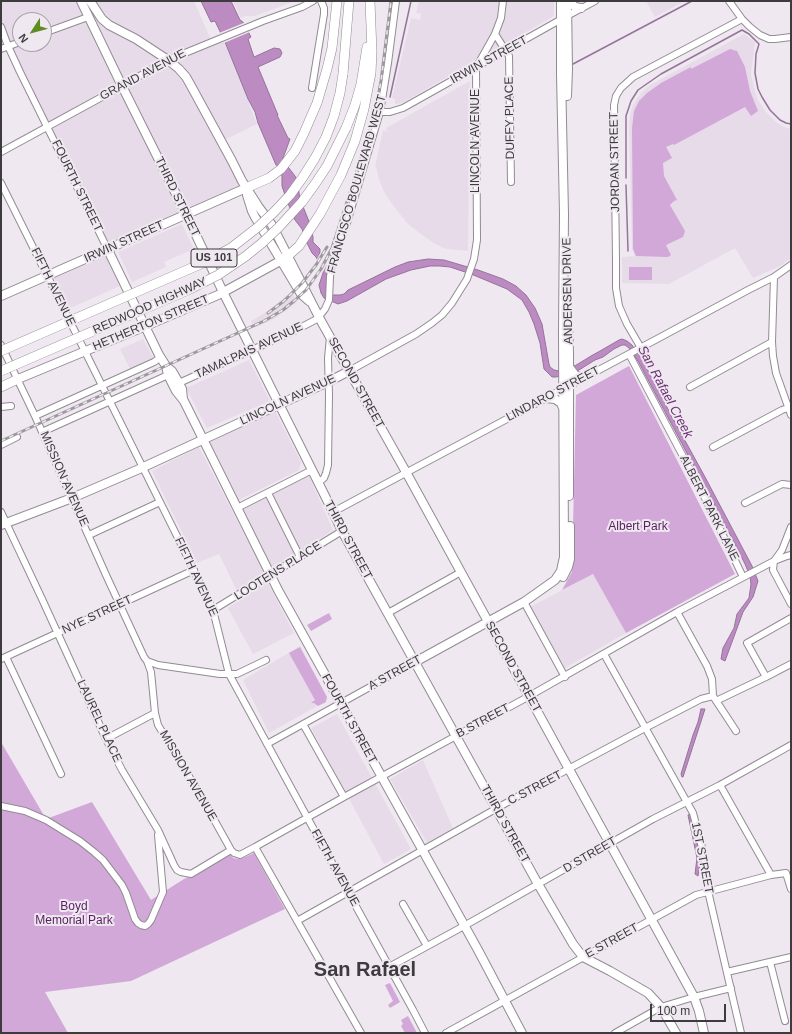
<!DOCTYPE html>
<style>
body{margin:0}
#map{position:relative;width:792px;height:1034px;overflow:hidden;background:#efe8f0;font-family:Arial,sans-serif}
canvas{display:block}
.frame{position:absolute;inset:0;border:2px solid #3d3b3e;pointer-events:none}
.north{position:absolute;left:12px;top:12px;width:40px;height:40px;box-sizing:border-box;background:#efe8f0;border:1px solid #a8a3a9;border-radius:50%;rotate:234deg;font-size:11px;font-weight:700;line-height:16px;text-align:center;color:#3d3b3e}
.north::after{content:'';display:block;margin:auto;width:14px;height:18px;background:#5f8d20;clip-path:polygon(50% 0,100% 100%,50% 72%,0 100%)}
.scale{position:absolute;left:650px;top:1004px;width:76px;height:18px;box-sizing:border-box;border:2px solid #3d3b3e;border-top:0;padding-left:5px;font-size:12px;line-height:14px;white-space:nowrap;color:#3d3b3e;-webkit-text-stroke:3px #efe8f0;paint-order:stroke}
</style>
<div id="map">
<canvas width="792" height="1034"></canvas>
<div class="frame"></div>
<div class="north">N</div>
<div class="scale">100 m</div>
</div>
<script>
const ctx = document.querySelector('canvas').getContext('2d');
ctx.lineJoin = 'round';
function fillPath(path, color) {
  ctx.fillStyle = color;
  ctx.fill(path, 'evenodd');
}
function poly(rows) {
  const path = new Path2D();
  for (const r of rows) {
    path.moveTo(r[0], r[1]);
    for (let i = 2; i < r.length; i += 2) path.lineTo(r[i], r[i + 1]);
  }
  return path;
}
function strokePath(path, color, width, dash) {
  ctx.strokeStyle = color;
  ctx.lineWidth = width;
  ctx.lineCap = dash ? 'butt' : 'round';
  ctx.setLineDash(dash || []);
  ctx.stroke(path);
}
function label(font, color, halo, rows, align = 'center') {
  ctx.font = font + ' Arial,sans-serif';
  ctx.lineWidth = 4;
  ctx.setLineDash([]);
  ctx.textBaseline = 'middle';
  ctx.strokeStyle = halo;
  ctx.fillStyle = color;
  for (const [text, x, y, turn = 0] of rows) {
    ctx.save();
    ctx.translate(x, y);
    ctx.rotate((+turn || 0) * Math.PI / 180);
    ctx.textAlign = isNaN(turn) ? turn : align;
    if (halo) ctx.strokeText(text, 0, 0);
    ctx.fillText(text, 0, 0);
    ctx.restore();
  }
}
fillPath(poly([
 [1,1,80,1,85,17,92,13,87,1,194,1,211,40,222,39,227,48,257,124,220,142,244,186,108,245,47,133,10,44,1,19],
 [20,20,44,20,44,44,20,44],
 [233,1,295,1,255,16,245,16,241,18],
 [419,1,554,1,554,16,402,103,395,104,395,99,392,98,411,18,420,20,421,14,416,13],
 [646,1,685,1,655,17],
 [744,34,755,42,751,74,755,91,758,100,766,112,777,123,784,127,791,129,791,258,780,266,753,278,735,248,669,284,622,283,622,257,635,256,632,249,629,127,630,114,633,105,641,93,650,85],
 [470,81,468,251,446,249,435,244,418,232,407,223,392,204,384,192,379,179,376,167,375,167,383,130,388,132,386,128],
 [182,224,194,249,164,262,166,267,132,282,118,252],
 [105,255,120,286,68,309,54,278],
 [291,292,297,302,274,319,254,328,251,321,268,311],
 [143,339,154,359,131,371,120,349],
 [249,360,270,401,207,428,186,388],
 [275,411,301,462,299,470,239,500,210,442],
 [199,447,266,576,238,593,219,554,197,563,152,471],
 [309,476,333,530,273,571,243,509],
 [593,574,626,633,565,668,530,607],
 [267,581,294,633,253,654,228,608],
 [300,646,328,700,269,733,243,680],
 [337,714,411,849,384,864,311,728],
 [423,760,453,828,427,843,390,779]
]), '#e7dbe9');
fillPath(poly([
 [730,49,737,51,745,67,750,91,758,111,751,116,745,107,674,145,673,144,666,147,672,158,663,163,664,176,677,200,674,201,670,205,685,231,683,237,666,245,671,255,668,257,636,256,633,249,632,128,634,111,639,101,647,93,661,83,691,67,691,69],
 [629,267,652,267,652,280,629,280],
 [629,366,735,574,626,633,593,574,562,590,572,572,576,395],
 [329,613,332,619,311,631,307,625],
 [300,647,327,697,326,700,326,702,318,706,314,703,311,703,315,700,289,653],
 [1,742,46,819,92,802,151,900,184,879,195,874,229,853,233,858,238,859,243,858,254,853,285,909,131,981,45,992,68,1033,1,1033],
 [390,983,400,1002,390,1008,388,1005,393,1001,385,985],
 [408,1016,417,1033,405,1033,401,1026,403,1024,401,1020]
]), '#d2a8d8');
const water = poly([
 [201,1,231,1,240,20,243,22,251,37,248,39,254,57,274,48,280,49,282,53,280,57,258,67,278,115,277,115,288,138,290,139,283,158,285,163,295,176,297,180,300,199,310,224,313,237,313,242,320,249,320,254,327,266,327,291,332,295,340,295,344,294,348,290,395,267,408,262,428,259,444,260,478,270,503,279,516,286,526,295,535,308,542,324,549,364,550,367,554,370,559,371,567,370,578,364,591,356,600,351,619,340,622,339,627,341,632,345,642,359,671,415,705,477,752,566,758,581,753,597,743,612,725,661,721,659,723,648,734,628,737,614,749,598,751,584,750,576,745,564,732,538,638,361,629,348,625,345,622,345,614,349,603,357,595,360,579,370,572,373,556,377,552,377,544,369,540,343,534,324,529,312,522,300,507,289,471,274,450,267,440,266,430,266,411,270,386,279,347,301,338,304,324,298,321,293,319,285,323,273,321,266,316,257,312,253,307,243,302,229,295,220,287,201,282,186,282,176,277,165,276,165,258,123,255,112,248,99,225,42,215,21,211,22,201,1],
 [701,709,705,709,683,777,682,777,681,774,693,735,698,722,701,709],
 [690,814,700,855,700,865,698,876,695,874,697,858,688,815,690,814]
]);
fillPath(water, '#bb8bc2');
strokePath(water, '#95739a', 1);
fillPath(poly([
 [246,22,250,32,224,43,219,33],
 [322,250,322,253,328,263,321,275,320,274,319,267,320,265,319,266,316,261]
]), '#efe8f0');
strokePath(poly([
 [573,64,692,1],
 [390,97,411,1],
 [626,178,626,116,631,101,638,90,661,74,742,30,749,34,759,44,756,54,755,73,758,89,762,97,770,110,780,120,786,123,791,124],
 [626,185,628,251]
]), '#95739a', 1.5);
const minor = poly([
 [729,1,742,19,750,27,760,35,769,39,775,39,791,37],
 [1,27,8,46,20,72,108,250],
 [44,33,88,17],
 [495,34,509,56,511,182],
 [1,49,20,42],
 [312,88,324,14,324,8,321,1],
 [380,112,390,112,403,108,567,16,595,1],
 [1,152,122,86,168,60,263,21,302,7,313,1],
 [1,183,181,544,213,610,229,674,331,861,413,1010,425,1033],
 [774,277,772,342,773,356,776,373,791,415],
 [1,345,35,416,106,575,144,657,147,661,151,672,155,713,158,725,202,798,231,850,234,853,240,855,255,847,361,1033],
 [641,348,627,324,619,306,616,288,616,259,614,105,616,96,621,88,633,77,742,19],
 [629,354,706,500,743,577],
 [349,371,416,334,432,323,442,315,452,303,467,279,474,259,477,240,476,68,495,34,501,18,503,1],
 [179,383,296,330,317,319,325,309,329,300,330,277,332,262,346,226,380,112,388,63,396,1],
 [690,387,772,342],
 [1,407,11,406],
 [35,416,154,362,161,357],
 [42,432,168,375],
 [1,445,17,437],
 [713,447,782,410,788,408],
 [318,483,324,478,326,473,328,465,329,395,328,358,330,337],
 [268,493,300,557],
 [745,503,782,484,791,485],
 [237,508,312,470],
 [1,512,42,599,106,739,122,770,158,830,174,865,177,870,181,872,191,874,231,850],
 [333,512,413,469,657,339,748,290,774,277,791,265],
 [791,527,782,550,774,561,773,570,791,604],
 [89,535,160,502],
 [524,602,565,677],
 [213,610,342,531],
 [677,612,707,666,712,679,713,696,736,731],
 [388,613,461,572],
 [604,654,693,813,704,855,708,891,741,1033],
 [6,657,61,774],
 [1,659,194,570],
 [147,661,158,665,220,674,237,674,266,660],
 [766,677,747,643,791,618],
 [716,701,766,677,791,664],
 [303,724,344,797],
 [106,739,155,713],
 [267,744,415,662],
 [720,785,771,875],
 [1,806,25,811,46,820,80,841,94,852,103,860,122,885,126,893,135,919,138,923,141,925,145,926,148,924,151,920,163,892,158,835],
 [255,847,344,797,524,699,677,612,774,561,787,556,791,555],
 [403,904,427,946],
 [297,921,531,789,645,728,701,699,713,696],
 [770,962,785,1021],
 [389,967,464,926,653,819,720,785,791,745],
 [727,972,791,957],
 [446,1033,696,895,771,875,786,873,791,889],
 [615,1033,661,1007,694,997,731,988]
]);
const major = poly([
 [81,1,122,86,186,214,223,292,333,512,342,531,538,884,573,944,583,957,610,971,648,993,661,1007,676,1033],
 [90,1,102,19,109,25,136,39,168,60,179,69,186,77,190,84,232,161,242,181,258,206,272,225,321,321,406,472,694,997,699,1011,704,1033],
 [569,1,575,7,581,8],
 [567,96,568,69,567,1],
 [247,195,252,211,255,217,301,294,309,301],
 [108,250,159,355,166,366,168,375,176,391,184,401,278,590,478,950,522,1033],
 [1,296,246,188],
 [568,324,569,353,569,496],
 [166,366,172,371,179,383,182,389,183,399],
 [569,367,575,375,579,377,585,377],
 [18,379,146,326,218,295,282,260],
 [546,398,555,399,561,403,563,408],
 [1,525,72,498,137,470,328,382,349,371],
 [563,577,568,567,570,559,570,526],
 [415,662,524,602,555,580,561,571,562,566,564,557,563,333,564,214,561,74,561,1]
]);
const highway = poly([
 [343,74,349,1],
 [346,128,355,105,361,84,367,47],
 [246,188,269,178,281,169,295,151,304,133,317,103,327,69,332,48,337,1],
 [282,260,290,254,299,246,320,214,341,175,355,141,364,109,371,73,372,52,370,1],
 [1,387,18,379]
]);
strokePath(minor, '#928b93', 8);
strokePath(major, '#928b93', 10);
strokePath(highway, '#928b93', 10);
strokePath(minor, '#fff', 6);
strokePath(major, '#fff', 8);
strokePath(highway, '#fff', 9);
const rail = poly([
 [268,313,284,301,302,283,316,265,327,247],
 [1,441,264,321,283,310,294,301,306,290,321,269,332,248,369,134,376,108,381,81,391,1]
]);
strokePath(rail, '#9d989e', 3);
strokePath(rail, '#efe8f0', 1.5, [4.5]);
const highwayBridge = poly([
 [1,351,203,263,231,248,258,227,274,212,290,195,303,177,315,158,326,137,334,116,340,93,343,74],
 [1,371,188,290,218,275,246,256,262,243,278,228,302,202,315,184,327,166,346,128]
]);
strokePath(highwayBridge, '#928b93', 10, []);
strokePath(highwayBridge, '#fff', 9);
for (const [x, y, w] of [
 [214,258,46]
]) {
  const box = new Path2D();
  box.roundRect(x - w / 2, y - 9, w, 18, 3);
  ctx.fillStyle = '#efe8f0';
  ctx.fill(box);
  strokePath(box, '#3d3b3e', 1);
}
label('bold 11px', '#3d3b3e', null, [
 ["US 101",214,258]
]);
label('12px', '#3d3b3e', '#efe8f0', [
 ["IRWIN STREET",489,60,-29],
 ["GRAND AVENUE",143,75,-28],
 ["DUFFY PLACE",510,118,-91],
 ["LINCOLN AVENUE",476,141,-90],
 ["JORDAN STREET",615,162,-91],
 ["FRANCISCO BOULEVARD WEST",357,184,-74],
 ["FOURTH STREET",77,186,64],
 ["THIRD STREET",177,197,64],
 ["IRWIN STREET",124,242,-24],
 ["FIFTH AVENUE",53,287,64],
 ["ANDERSEN DRIVE",568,291,-91],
 ["REDWOOD HIGHWAY",150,306,-24],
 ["HETHERTON STREET",151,323,-23],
 ["TAMALPAIS AVENUE",249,351,-25],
 ["SECOND STREET",356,383,61],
 ["LINDARO STREET",553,394,-28],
 ["LINCOLN AVENUE",288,400,-25],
 ["MISSION AVENUE",64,479,66],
 ["ALBERT PARK LANE",709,508,63],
 ["THIRD STREET",348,540,62],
 ["LOOTENS PLACE",278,571,-32],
 ["FIFTH AVENUE",196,577,65],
 ["NYE STREET",97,615,-25],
 ["SECOND STREET",513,667,61],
 ["A STREET",395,673,-29],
 ["FOURTH STREET",349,719,61],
 ["LAUREL PLACE",99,721,65],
 ["B STREET",483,721,-28],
 ["MISSION AVENUE",188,776,60],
 ["C STREET",535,788,-28],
 ["THIRD STREET",505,824,61],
 ["D STREET",590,855,-30],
 ["1ST STREET",702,858,79],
 ["FIFTH AVENUE",335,868,61],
 ["E STREET",612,941,-29]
]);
label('12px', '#581e61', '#efe8f0', [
 ["Albert Park",638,527],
 ["Boyd",74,907],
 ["Memorial Park",74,921]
]);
label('italic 13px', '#6a3073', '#efe8f0', [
 ["San Rafael Creek",665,392,62]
]);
label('bold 20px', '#3f3940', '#efe8f0', [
 ["San Rafael",365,970]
]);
</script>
